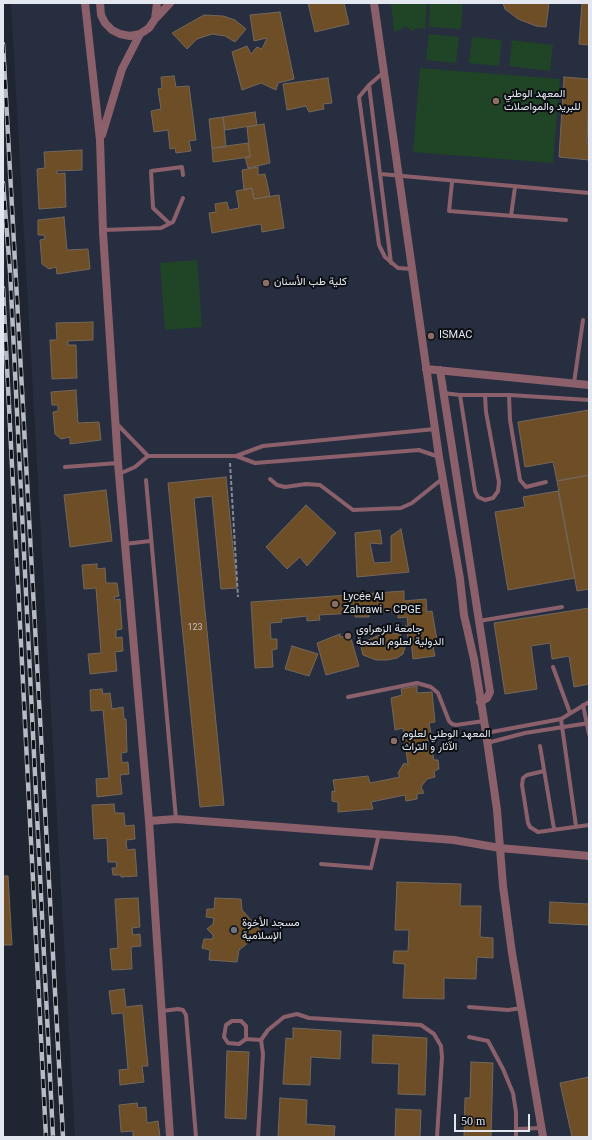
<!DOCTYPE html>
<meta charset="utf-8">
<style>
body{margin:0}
#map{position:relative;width:592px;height:1140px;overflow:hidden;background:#202631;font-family:Georgia,serif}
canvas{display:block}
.frame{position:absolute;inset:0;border:4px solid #e3e7ef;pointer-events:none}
.scale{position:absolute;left:454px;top:1114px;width:76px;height:18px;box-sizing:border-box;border:2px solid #e3e7ef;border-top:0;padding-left:5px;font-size:12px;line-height:14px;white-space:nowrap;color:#e3e7ef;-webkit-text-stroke:3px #0c0f14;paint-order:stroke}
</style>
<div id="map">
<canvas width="592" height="1140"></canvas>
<div class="frame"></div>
<div class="scale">50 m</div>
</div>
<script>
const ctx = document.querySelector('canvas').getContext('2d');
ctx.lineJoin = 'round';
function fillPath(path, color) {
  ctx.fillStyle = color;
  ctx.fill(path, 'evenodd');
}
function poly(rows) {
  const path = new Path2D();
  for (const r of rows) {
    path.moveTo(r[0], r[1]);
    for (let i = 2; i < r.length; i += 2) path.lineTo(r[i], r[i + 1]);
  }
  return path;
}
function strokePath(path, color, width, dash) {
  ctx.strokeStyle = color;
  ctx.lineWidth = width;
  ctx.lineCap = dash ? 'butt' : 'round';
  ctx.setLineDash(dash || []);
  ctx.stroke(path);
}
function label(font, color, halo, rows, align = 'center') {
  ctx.font = font + ' Georgia,Vazirmatn,serif';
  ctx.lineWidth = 4;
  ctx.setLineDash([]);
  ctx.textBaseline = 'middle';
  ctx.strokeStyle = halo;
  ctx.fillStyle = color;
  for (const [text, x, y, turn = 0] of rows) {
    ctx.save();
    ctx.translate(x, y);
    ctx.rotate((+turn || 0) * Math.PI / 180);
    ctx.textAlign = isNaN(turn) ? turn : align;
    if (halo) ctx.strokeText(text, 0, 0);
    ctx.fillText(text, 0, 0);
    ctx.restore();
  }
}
fillPath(poly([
 [11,3,589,3,589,1137,75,1137]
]), '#262e3f');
fillPath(poly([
 [391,3,427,3,425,29,418,28,412,31,406,26,398,31,394,31],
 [430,3,463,3,461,29,429,27],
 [429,34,459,37,456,63,426,60],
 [472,37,502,40,499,66,469,63],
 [512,40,553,45,550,71,509,66],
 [420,68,560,79,553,163,413,152],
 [197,260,202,327,165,330,160,263]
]), '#204526');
const building = poly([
 [308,3,344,3,349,24,315,32,308,3],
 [503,3,549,3,546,27,536,26,518,19,505,9,503,3],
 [582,3,589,3,589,45,579,44,582,3],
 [280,12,294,79,278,83,276,90,261,83,242,90,232,52,247,46,251,54,257,47,262,49,267,38,254,41,250,15,280,12],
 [204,15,223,16,235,20,246,29,235,42,225,36,212,34,197,39,187,49,172,33,204,15],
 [174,76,176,87,189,86,196,140,189,141,191,151,176,153,175,148,170,149,168,130,154,132,151,111,161,109,158,89,162,88,161,77,174,76],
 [564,77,589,79,587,143,589,143,589,160,559,157,564,77],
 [328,78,332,103,323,104,324,109,309,112,306,106,287,110,283,84,328,78],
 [255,112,257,125,225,130,223,117,255,112],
 [223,117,226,147,212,148,209,119,223,117],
 [264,124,270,163,248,168,245,157,250,157,247,127,264,124],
 [248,143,250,157,213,162,212,148,248,143],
 [82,150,82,170,57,171,57,174,65,173,66,207,39,209,37,169,45,168,44,152,82,150],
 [258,167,258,175,265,174,270,196,254,199,252,188,244,190,242,170,258,167],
 [252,188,254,199,279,195,284,228,262,232,261,224,212,233,209,213,216,212,215,204,227,202,229,210,239,208,236,191,252,188],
 [64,217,67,250,88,249,90,269,57,274,56,267,49,269,42,264,40,240,45,239,44,235,38,235,38,220,64,217],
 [93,322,93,340,68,341,68,345,76,345,77,378,52,379,50,340,57,340,56,323,93,322],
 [76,390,78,423,99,422,101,440,70,444,70,437,61,439,55,434,53,412,58,411,58,405,52,405,51,392,76,390],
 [589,410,589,475,557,481,553,462,525,467,518,422,589,410],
 [589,475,589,589,577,591,557,481,589,475],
 [226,477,237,588,221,589,212,496,194,498,224,805,200,807,168,483,226,477],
 [106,490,112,541,70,547,64,495,106,490],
 [558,491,575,578,508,590,495,512,525,507,523,497,558,491],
 [306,505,336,533,307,566,300,557,287,569,266,547,306,505],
 [401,529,409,572,357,577,355,533,380,530,382,544,370,543,374,563,391,562,391,536,401,529],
 [97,564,97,569,105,568,106,583,117,583,119,596,114,597,115,600,120,599,122,629,116,630,116,638,122,637,123,651,115,652,117,671,90,674,88,654,101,653,96,588,84,589,82,565,97,564],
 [404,591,404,601,426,599,427,612,432,611,438,646,433,647,435,656,413,659,411,641,409,641,405,626,408,626,407,617,398,618,398,612,369,612,369,617,355,617,355,613,319,615,320,620,307,621,307,616,281,619,282,622,270,623,271,639,277,639,277,649,272,650,273,667,255,668,251,602,404,591],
 [589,608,589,684,574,687,569,656,552,659,550,643,531,646,537,689,505,694,494,623,589,608],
 [390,633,400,634,405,647,403,654,397,658,387,660,376,660,363,655,361,647,364,642,382,634,390,633],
 [340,634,340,637,350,635,359,666,326,675,317,643,340,634],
 [292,646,318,654,309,676,285,669,292,646],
 [417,686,417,693,432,692,435,722,429,723,432,739,426,741,428,747,431,746,434,760,438,760,439,769,434,771,435,777,427,779,421,787,424,793,417,794,417,799,406,801,405,795,371,802,373,809,338,812,338,802,332,801,332,791,335,792,333,780,368,776,370,783,400,777,398,773,404,763,408,765,403,728,395,730,391,698,402,695,401,689,417,686],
 [102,689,103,694,110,693,112,709,123,707,124,719,126,719,127,752,121,753,122,763,128,762,129,774,120,775,122,794,97,797,96,779,109,778,103,710,91,711,90,690,102,689],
 [114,804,115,813,124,813,125,826,134,825,135,839,126,840,127,850,135,849,137,876,121,877,121,875,113,875,112,868,117,868,116,862,108,862,107,838,94,839,92,805,114,804],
 [3,876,8,876,12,945,3,945,3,876],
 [397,882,461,884,460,906,481,906,480,937,493,938,493,958,477,957,476,979,444,978,444,999,403,998,405,964,393,963,394,951,408,951,409,930,395,930,397,882],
 [138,898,140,927,132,928,133,935,140,934,141,946,131,947,132,969,112,970,110,949,118,948,115,899,138,898],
 [215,898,241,899,242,910,262,932,239,950,237,962,209,960,210,950,202,948,204,939,213,939,213,935,207,929,213,924,214,918,206,917,207,909,214,909,215,898],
 [550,902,589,904,589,925,549,923,550,902],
 [124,989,126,1007,142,1005,148,1066,142,1066,144,1082,120,1085,119,1070,128,1069,123,1013,112,1014,109,991,124,989],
 [293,1028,341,1031,340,1059,311,1057,310,1085,283,1084,286,1038,293,1039,293,1028],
 [373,1035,427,1038,425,1095,398,1094,399,1064,372,1063,373,1035],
 [227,1051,249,1052,246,1119,225,1118,227,1051],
 [471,1062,493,1063,491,1137,464,1137,465,1098,470,1098,471,1062],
 [589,1077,589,1137,572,1137,560,1083,589,1077],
 [280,1098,307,1100,306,1124,335,1126,334,1137,278,1137,280,1098],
 [137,1103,138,1108,146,1107,147,1123,158,1121,160,1137,133,1137,133,1131,121,1132,119,1105,137,1103],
 [396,1109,421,1110,420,1137,395,1137,396,1109]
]);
fillPath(building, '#6e4e27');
strokePath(building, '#72675b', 1);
strokePath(poly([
 [230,463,238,597]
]), '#868b94', 2, [4, 2]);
strokePath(poly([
 [384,72,369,85,359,97,379,245,385,257,398,268,412,269],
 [369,85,391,263],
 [381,174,589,193],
 [452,182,449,211,566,220],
 [511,216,515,187],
 [169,223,153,208,151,171,182,167,183,175],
 [103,230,161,228,173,222,183,198],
 [574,383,583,320],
 [443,393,460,395,509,395,589,400],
 [460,395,475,491,478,497,485,500,493,498,498,491,499,482,486,412,485,395],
 [509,395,510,420,520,480,526,487,546,482],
 [116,423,148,456],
 [236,456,255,463,419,450,439,457],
 [65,467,118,463],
 [119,474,135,467,148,456,236,456,263,446,435,429],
 [270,479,277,485,285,487,306,484,320,485,353,510,401,508,412,503,442,479],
 [146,480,176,819],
 [125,544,150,541],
 [479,621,562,607],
 [553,667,570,713],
 [348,697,417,683,431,687,438,693,449,721,452,724,456,725,484,721],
 [583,705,589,734],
 [486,733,561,719],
 [487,743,525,733,589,723],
 [540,746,554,829],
 [544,771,527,775,523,778,522,785,528,823,530,827,538,832,589,825],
 [576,826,561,719,589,702],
 [321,864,371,868,379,834],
 [469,1007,508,1010,522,1008],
 [162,1011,178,1009,183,1010,186,1015,196,1137],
 [469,1037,488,1041,503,1069,513,1093,516,1112,516,1137],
 [246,1039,246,1026,241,1021,232,1021,226,1025,224,1037,228,1043,239,1044,246,1039,261,1040],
 [517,1129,541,1128],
 [258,1137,263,1054,261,1040,268,1030,284,1017,297,1014,309,1018,421,1025,434,1034,441,1046,442,1057,437,1137]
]), '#8b606b', 4);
strokePath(poly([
 [85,3,100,140,103,232,118,463,149,821,170,1137],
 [100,3,101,15,105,23,112,30,120,34,130,36,140,34,149,28,155,19,157,3],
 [374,3,439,457,460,579,464,615,474,659,486,733,497,810,503,886,512,953,543,1137],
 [157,17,170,3],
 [102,135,122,69,140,34],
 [426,369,589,385],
 [440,370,490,692,487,698,480,702],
 [149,821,176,819,454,840,500,848,589,856]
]), '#8b606b', 8);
const rail = poly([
 [3,44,63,1137],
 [3,183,10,271,53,1137],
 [3,288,46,1137]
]);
strokePath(rail, '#b6bbc4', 4.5);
strokePath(rail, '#0c0f14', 3, [9]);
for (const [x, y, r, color] of [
 [496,101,4,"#8d6e63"],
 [266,283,4,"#8d6e63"],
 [431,336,4,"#8d6e63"],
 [335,604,4,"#8d6e63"],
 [348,636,4,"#8d6e63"],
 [394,741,4,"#8d6e63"],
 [234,930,4,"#6b7280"]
]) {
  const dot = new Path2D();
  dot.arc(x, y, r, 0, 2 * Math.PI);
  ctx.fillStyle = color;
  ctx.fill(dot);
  strokePath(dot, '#0c0f14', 1.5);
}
label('9px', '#c6c1bd', null, [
 ["123",195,629]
]);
label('11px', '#e3e7ef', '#0c0f14', [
 ["المعهد الوطني",504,95],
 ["للبريد والمواصلات",504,108],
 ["كلية طب الأسنان",274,283],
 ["ISMAC",439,336],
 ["Lycée Al",343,598],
 ["Zahrawi - CPGE",343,611],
 ["جامعة الزهراوي",356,630],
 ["الدولية لعلوم الصحة",356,643],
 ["المعهد الوطني لعلوم",402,735],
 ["الآثار و التراث",402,748],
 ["مسجد الأخوة",242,924],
 ["الإسلامية",242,937]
], 'left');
</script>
